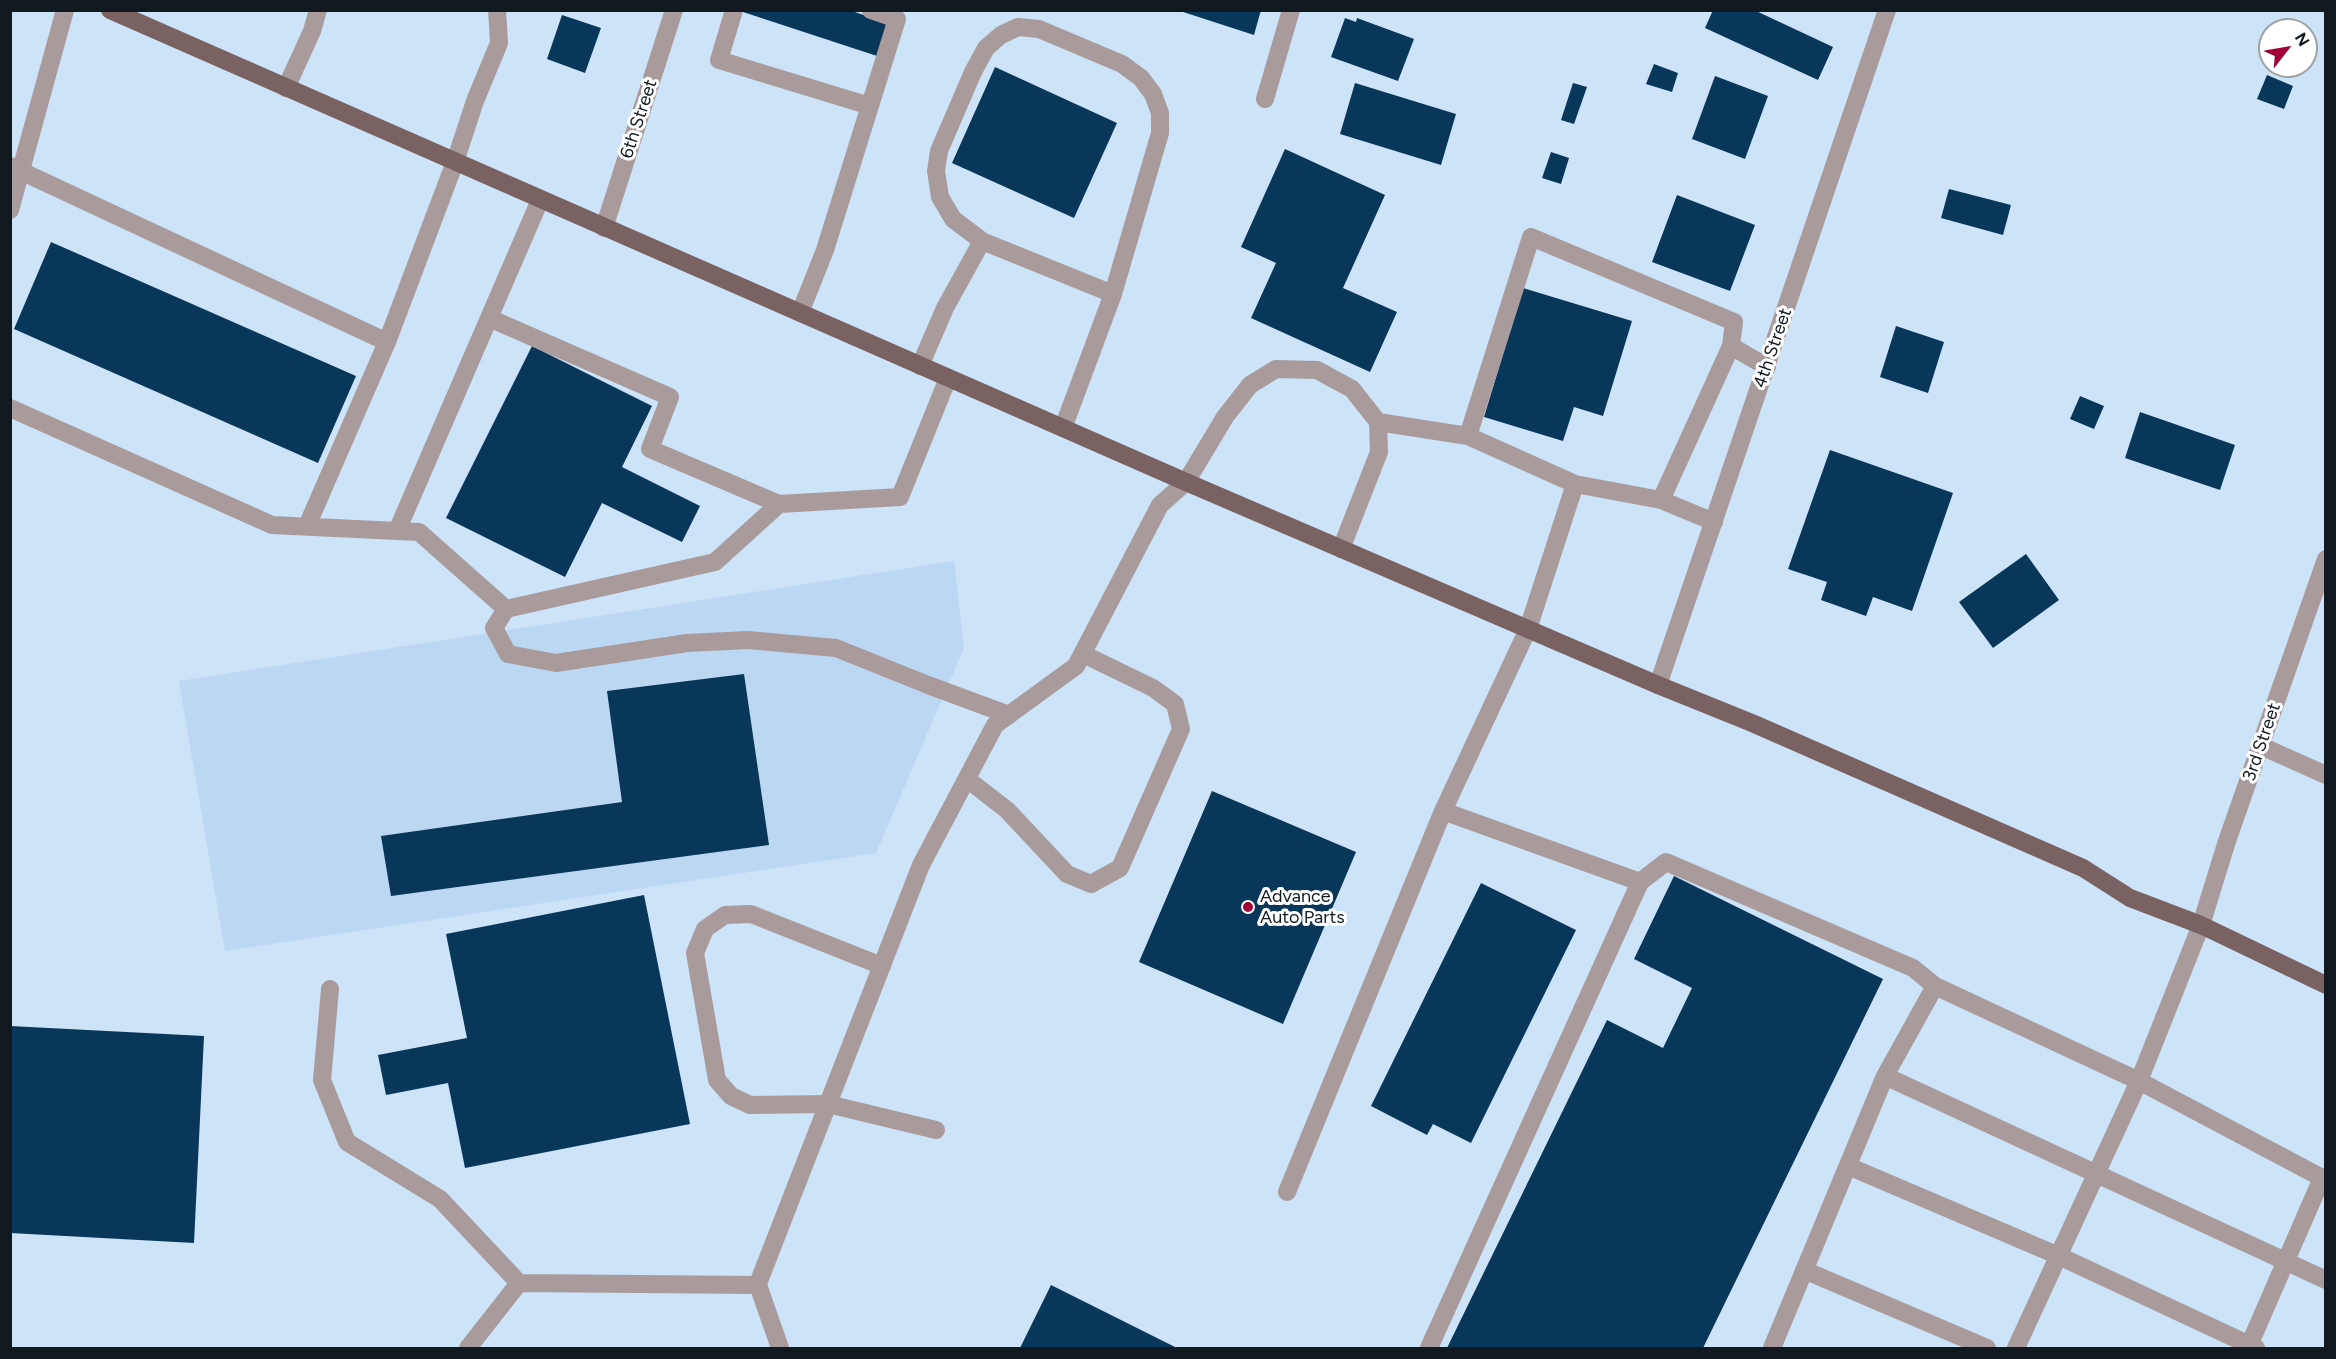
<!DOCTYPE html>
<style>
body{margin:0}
#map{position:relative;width:2336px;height:1359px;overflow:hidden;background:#cce3f8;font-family:Figtree,sans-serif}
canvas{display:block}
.frame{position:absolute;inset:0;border:12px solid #111920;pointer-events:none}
.north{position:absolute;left:2258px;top:18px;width:60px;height:60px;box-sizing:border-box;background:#fff;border:2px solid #a0a3a6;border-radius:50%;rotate:59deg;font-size:16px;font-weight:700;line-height:24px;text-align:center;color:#111920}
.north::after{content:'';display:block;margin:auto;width:21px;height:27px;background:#a00037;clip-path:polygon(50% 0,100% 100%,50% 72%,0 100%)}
</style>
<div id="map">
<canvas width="2336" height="1359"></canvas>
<div class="frame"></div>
<div class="north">N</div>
</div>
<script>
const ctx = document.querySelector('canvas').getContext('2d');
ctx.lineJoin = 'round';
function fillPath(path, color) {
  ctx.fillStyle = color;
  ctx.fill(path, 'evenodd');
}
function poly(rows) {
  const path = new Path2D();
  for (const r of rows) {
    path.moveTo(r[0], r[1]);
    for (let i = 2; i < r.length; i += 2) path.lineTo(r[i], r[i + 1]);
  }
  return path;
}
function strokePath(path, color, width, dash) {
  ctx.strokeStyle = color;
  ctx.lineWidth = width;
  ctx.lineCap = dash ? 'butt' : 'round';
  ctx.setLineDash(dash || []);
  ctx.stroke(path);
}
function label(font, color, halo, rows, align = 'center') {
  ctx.font = font + ' Figtree,sans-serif';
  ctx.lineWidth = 6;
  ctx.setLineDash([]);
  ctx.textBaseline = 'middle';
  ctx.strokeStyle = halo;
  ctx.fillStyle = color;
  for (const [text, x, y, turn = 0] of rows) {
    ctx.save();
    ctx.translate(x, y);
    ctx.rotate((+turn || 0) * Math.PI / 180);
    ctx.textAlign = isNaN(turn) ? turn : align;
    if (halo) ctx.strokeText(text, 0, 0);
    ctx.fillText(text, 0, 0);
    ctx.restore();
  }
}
fillPath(poly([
 [954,561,964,648,876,853,225,951,179,681]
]), '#bcd7f1');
fillPath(poly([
 [849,10,887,23,877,56,740,11],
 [1177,10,1261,10,1254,35],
 [1713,10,1754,10,1833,47,1818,80,1705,28],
 [562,15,601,28,585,73,547,59],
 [1345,18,1356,22,1357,18,1414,39,1398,81,1331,57],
 [1654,64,1678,73,1672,92,1646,84],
 [995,67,1117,123,1074,218,952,163],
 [2267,75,2293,86,2284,109,2257,99],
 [1715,76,1768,96,1745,159,1692,139],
 [1355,83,1456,114,1441,165,1340,134],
 [1573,83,1587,87,1574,124,1561,120],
 [1285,149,1385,195,1343,288,1397,312,1370,372,1251,318,1276,263,1241,247],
 [1551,152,1569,158,1561,184,1542,178],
 [1949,189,2011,205,2003,235,1941,218],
 [1677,195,1755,225,1730,291,1652,262],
 [51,242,356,376,318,463,14,329],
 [1523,288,1632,321,1603,416,1574,407,1563,441,1484,417],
 [1896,326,1944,342,1928,393,1880,377],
 [532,346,652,406,622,467,700,506,682,542,602,503,565,577,446,518],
 [2080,396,2104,406,2094,429,2070,419],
 [2140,412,2235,445,2220,490,2125,458],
 [1830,450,1953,493,1912,611,1873,597,1866,616,1821,600,1827,582,1788,569],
 [2026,554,2059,600,1993,648,1959,602],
 [744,674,769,845,391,896,381,836,622,802,607,691],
 [1212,791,1356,852,1283,1024,1139,962],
 [1674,876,1883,979,1703,1348,1447,1348,1607,1020,1663,1048,1692,988,1634,959],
 [1481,883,1576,930,1471,1143,1433,1124,1427,1135,1371,1106],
 [644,895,690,1124,465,1168,448,1083,386,1095,378,1055,467,1038,446,934],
 [10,1026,204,1036,194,1243,10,1233],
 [1051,1285,1177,1348,1020,1348]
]), '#093759');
strokePath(poly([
 [734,10,719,60,870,106],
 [286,88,312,31,318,10],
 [10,166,387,342,455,162,475,101,499,43,497,10],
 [800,313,825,250,897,19,871,10],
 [489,318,670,397,650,449,779,504],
 [920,366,945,308,982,241],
 [10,408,272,525,419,532,506,609,715,562,779,504,900,497,948,378],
 [1378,422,1468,436],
 [1063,428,1113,294,1160,133,1160,113,1153,94,1141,78,1122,64,1039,29,1018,27,1001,35,986,48,973,72,939,151,936,171,940,197,953,219,982,241,1113,294],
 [1186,482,1225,417,1250,385,1276,369,1317,370,1352,389,1378,422,1379,452,1341,549],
 [1575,484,1661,500],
 [1714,522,1661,500,1731,346],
 [307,526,387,342],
 [397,531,540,200],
 [506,609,494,628,508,654,556,663,687,643,748,640,836,648,928,685,1009,715],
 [2261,746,2326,775],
 [967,779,1007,810,1067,874,1091,884,1120,868,1181,729,1175,704,1153,688,1083,654],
 [1443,811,1640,882],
 [882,966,751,914,725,915,705,929,695,953,717,1080,731,1096,750,1105,828,1104,936,1130],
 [330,989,322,1080,347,1142,440,1199,519,1283],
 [1885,1076,2326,1280],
 [1848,1166,2059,1256,2256,1348],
 [1287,1192,1443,811,1528,629,1575,484,1468,436,1531,237,1734,322,1731,346,1767,367],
 [1804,1270,1987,1348],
 [468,1348,519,1283,758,1285],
 [1429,1348,1640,882,1666,862,1913,968,1935,986],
 [1772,1348,1885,1076,1935,986,2139,1081,2326,1180],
 [2016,1348,2139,1081,2201,925],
 [2248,1348,2322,1178]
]), '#a99b9c', 18);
strokePath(poly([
 [1265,99,1291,10],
 [10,210,65,10],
 [604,228,674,10],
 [1658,685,1887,10],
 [780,1348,758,1285,759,1281,921,865,995,725,1076,666,1160,505,1186,482]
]), '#a99b9c', 18);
strokePath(poly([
 [2201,925,2227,841,2326,559]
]), '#a99b9c', 18);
strokePath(poly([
 [110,10,1186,482,1658,685,1752,723,2083,868,2130,898,2201,925,2326,985]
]), '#7a6263', 18);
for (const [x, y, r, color] of [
 [1248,907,6,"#a00037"]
]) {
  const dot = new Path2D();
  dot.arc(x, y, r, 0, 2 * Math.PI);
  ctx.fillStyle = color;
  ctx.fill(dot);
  strokePath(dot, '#fff', 2);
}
label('18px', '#111920', '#fff', [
 ["6th Street",639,119,-72],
 ["4th Street",1773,348,-71],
 ["3rd Street",2262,742,-71]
]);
label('18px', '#111920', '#fff', [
 ["Advance",1260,897],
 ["Auto Parts",1260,918]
], 'left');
</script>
